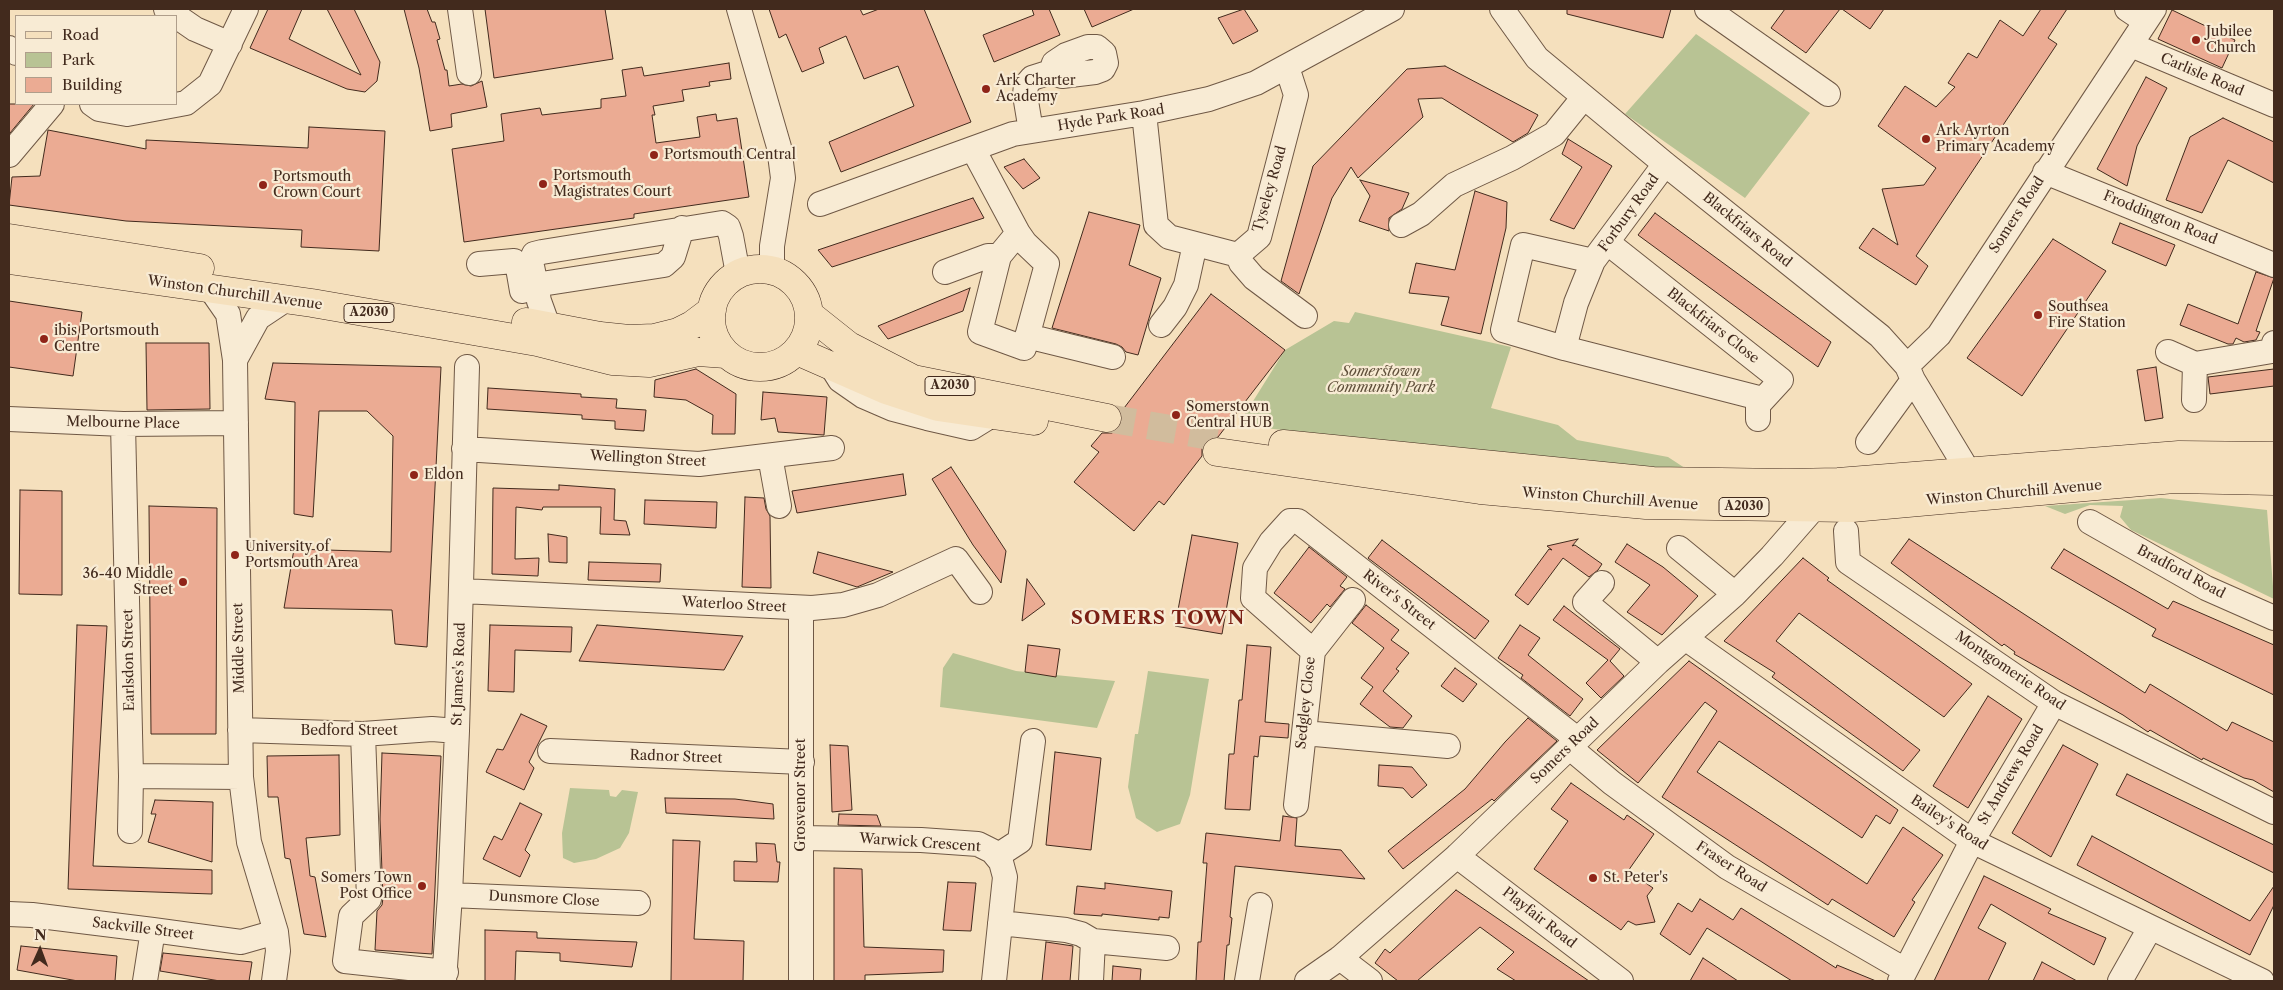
<!DOCTYPE html>
<style>
body{margin:0}
#map{position:relative;width:2283px;height:990px;overflow:hidden;background:#f5e0bd;font-family:"Libre Caslon Text",serif}
canvas{display:block}
.frame{position:absolute;inset:0;border:10px solid #422a1d;pointer-events:none}
.legend{position:absolute;left:15px;top:15px;width:162px;height:90px;box-sizing:border-box;background:#f8ebd4;border:1px solid #af9e8b;margin:0;padding:6px 9px;list-style:none;font-size:15px;color:#422a1d}
.legend li{display:flex;align-items:center;gap:10px;height:25px}
.legend b{width:25px;border:1px solid #af9e8b}
.north{position:absolute;left:15px;top:925px;width:50px;height:50px;-webkit-text-stroke:4px #f8ebd4;paint-order:stroke;rotate:2deg;font-size:14px;font-weight:700;line-height:20px;text-align:center;color:#422a1d}
.north::after{content:'';display:block;margin:auto;width:18px;height:22px;background:#422a1d;clip-path:polygon(50% 0,100% 100%,50% 72%,0 100%)}
</style>
<div id="map">
<canvas width="2283" height="990"></canvas>
<div class="frame"></div>
<ul class="legend">
<li><b style="height:6px;background:#f5e0bd"></b>Road</li>
<li><b style="height:14px;background:#b8c394"></b>Park</li>
<li><b style="height:14px;background:#ebab93"></b>Building</li>
</ul>
<div class="north">N</div>
</div>
<script>
const ctx = document.querySelector('canvas').getContext('2d');
ctx.lineJoin = 'round';
function fillPath(path, color) {
  ctx.fillStyle = color;
  ctx.fill(path, 'evenodd');
}
function poly(rows) {
  const path = new Path2D();
  for (const r of rows) {
    if (r.length === 3) {
      path.moveTo(r[0] + r[2], r[1]);
      path.arc(r[0], r[1], r[2], 0, 2 * Math.PI);
      continue;
    }
    path.moveTo(r[0], r[1]);
    for (let i = 2; i < r.length; i += 2) path.lineTo(r[i], r[i + 1]);
  }
  return path;
}
function strokePath(path, color, width, dash) {
  ctx.strokeStyle = color;
  ctx.lineWidth = width;
  ctx.lineCap = dash ? 'butt' : 'round';
  ctx.setLineDash(dash || []);
  ctx.stroke(path);
}
function label(font, color, halo, rows, align = 'center') {
  ctx.font = font + ' "Libre Caslon Text",serif';
  ctx.lineWidth = 4.5;
  ctx.setLineDash([]);
  ctx.textBaseline = 'middle';
  ctx.strokeStyle = halo;
  ctx.fillStyle = color;
  for (const [text, x, y, turn = 0] of rows) {
    ctx.save();
    ctx.translate(x, y);
    ctx.rotate((+turn || 0) * Math.PI / 180);
    ctx.textAlign = isNaN(turn) ? turn : align;
    if (halo) ctx.strokeText(text, 0, 0);
    ctx.fillText(text, 0, 0);
    ctx.restore();
  }
}
fillPath(poly([
 [1696,34,1810,113,1745,198,1625,114],
 [1355,312,1511,347,1491,408,1558,425,1577,440,1668,457,1694,474,1255,427,1240,422,1285,350,1334,321,1349,323],
 [2161,498,2267,510,2274,599,2131,530,2120,517,2123,506,2090,505,2065,514,2045,506],
 [953,653,1016,671,1115,681,1097,728,940,707,943,668],
 [1148,671,1209,679,1190,795,1180,824,1157,832,1136,818,1128,787,1135,734,1138,734],
 [570,788,609,790,610,796,616,797,622,790,638,792,629,833,620,848,596,859,574,863,563,858,562,833]
]), '#b8c394');
const building = poly([
 [268,9,302,9,289,39,361,75,327,9,354,9,380,62,377,81,365,92,347,89,250,48,268,9],
 [404,9,427,9,432,22,435,22,440,39,437,40,445,70,447,70,449,86,462,84,471,86,482,81,487,107,451,114,452,127,430,131,419,68,404,9],
 [485,9,605,9,613,59,494,78,485,9],
 [769,9,860,9,863,15,879,9,924,9,971,122,841,172,829,142,914,106,898,66,864,79,846,36,819,48,824,63,802,72,786,34,779,38,769,9],
 [1032,9,1049,9,1060,35,994,62,983,35,1034,15,1032,9],
 [1084,9,1134,9,1092,27,1084,9],
 [1244,9,1258,31,1233,44,1218,18,1244,9],
 [1567,9,1671,9,1663,38,1567,14,1567,9],
 [1785,9,1840,9,1806,53,1771,28,1785,9],
 [1842,9,1884,9,1870,29,1842,9],
 [2041,9,2067,9,2048,38,2057,44,1916,256,1928,266,1916,285,1859,248,1873,228,1898,245,1882,189,1924,185,1936,168,1878,126,1905,86,1936,107,1955,87,1948,83,1968,53,1977,58,2000,20,2023,36,2041,9],
 [2172,10,2235,40,2222,68,2158,39,2172,10],
 [729,63,731,79,709,82,710,86,682,90,684,101,653,106,655,115,652,115,656,143,700,137,697,117,716,114,717,121,737,118,749,197,634,214,634,218,464,242,452,149,504,141,501,114,540,108,542,115,601,108,601,99,626,96,622,70,642,67,644,76,729,63],
 [1445,66,1538,115,1528,133,1513,142,1442,98,1418,99,1423,117,1358,178,1351,167,1332,198,1299,294,1281,281,1313,166,1407,69,1445,66],
 [2146,77,2167,88,2137,146,2127,186,2097,169,2146,77],
 [9,104,34,104,10,133,9,132,9,104],
 [2223,118,2274,142,2274,183,2228,160,2202,213,2166,200,2190,137,2223,118],
 [309,127,385,131,379,251,301,247,302,230,126,221,9,205,12,177,40,176,48,130,146,149,146,140,308,148,309,127],
 [1568,139,1612,166,1574,229,1550,220,1582,167,1562,154,1568,139],
 [1024,159,1040,178,1023,189,1004,167,1024,159],
 [1360,180,1409,193,1402,209,1389,218,1389,231,1359,221,1370,196,1360,180],
 [1475,191,1507,202,1506,228,1481,334,1441,325,1449,297,1409,293,1416,263,1455,270,1475,191],
 [973,198,984,218,832,267,818,250,973,198],
 [1089,212,1140,225,1129,265,1161,278,1138,355,1126,352,1122,347,1116,344,1052,328,1089,212],
 [1655,213,1831,342,1818,367,1638,235,1655,213],
 [2120,223,2175,245,2166,266,2112,243,2120,223],
 [2053,239,2106,271,2022,396,1967,358,2053,239],
 [2256,272,2274,278,2256,331,2260,332,2256,340,2244,342,2236,338,2233,344,2228,344,2180,325,2188,304,2238,324,2256,272],
 [970,288,963,311,888,339,878,326,970,288],
 [1211,294,1285,350,1218,437,1211,438,1204,443,1202,449,1202,456,1164,505,1159,501,1134,531,1074,482,1099,452,1091,446,1102,433,1112,433,1119,428,1122,421,1121,412,1211,294],
 [9,301,82,312,73,376,9,367,9,301],
 [146,343,209,343,210,409,147,410,146,343],
 [273,363,441,367,427,647,395,644,392,610,284,608,294,549,391,552,393,436,367,411,319,411,313,517,294,514,295,402,265,399,273,363],
 [2156,367,2163,418,2145,421,2137,370,2156,367],
 [696,369,736,394,735,434,712,434,713,415,686,400,654,397,655,380,696,369],
 [2274,369,2274,386,2210,394,2208,377,2274,369],
 [488,388,581,394,581,397,617,399,616,408,646,410,644,431,615,429,615,421,582,419,582,415,487,409,488,388],
 [763,392,827,397,824,435,778,432,775,418,761,420,763,392],
 [951,467,1006,551,1001,583,973,545,932,479,951,467],
 [903,474,906,495,797,513,792,491,903,474],
 [559,485,615,489,614,520,626,521,630,535,600,534,601,507,543,507,542,510,516,507,515,559,539,558,538,576,492,574,493,488,559,490,559,485],
 [20,490,62,491,62,595,19,594,20,490],
 [745,497,764,498,766,509,770,516,771,588,742,587,745,497],
 [645,500,717,502,716,528,644,524,645,500],
 [149,506,217,508,216,734,151,734,149,506],
 [548,534,567,537,567,563,549,562,548,534],
 [1192,535,1238,543,1222,634,1175,626,1192,535],
 [1578,539,1572,546,1575,545,1602,564,1598,570,1589,577,1563,558,1528,605,1515,595,1549,549,1552,550,1547,546,1578,539],
 [1909,539,2145,693,2150,684,2227,731,2232,722,2274,742,2274,792,2253,780,2244,778,2203,758,2202,760,2150,730,2148,732,2123,715,2014,654,2015,652,2004,644,2002,646,1891,563,1909,539],
 [1382,540,1489,621,1475,639,1368,558,1382,540],
 [1627,544,1663,567,1698,596,1662,635,1627,612,1650,585,1615,562,1627,544],
 [1309,547,1347,577,1340,586,1345,589,1330,607,1327,604,1311,623,1274,593,1309,547],
 [2064,549,2168,609,2173,601,2274,645,2274,695,2152,636,2156,629,2051,568,2064,549],
 [818,552,893,572,857,587,813,573,818,552],
 [1803,558,1829,578,1827,580,1972,684,1944,717,1799,613,1776,641,1920,750,1903,771,1772,677,1775,673,1724,641,1803,558],
 [589,562,661,564,660,582,588,580,589,562],
 [1027,579,1045,604,1022,621,1027,579],
 [1366,605,1399,630,1391,640,1409,653,1396,669,1399,671,1383,691,1412,716,1403,728,1390,727,1360,704,1373,687,1361,678,1384,648,1352,623,1366,605],
 [1564,606,1620,649,1610,661,1624,676,1601,698,1586,683,1608,660,1553,620,1564,606],
 [77,625,107,626,93,866,212,870,212,894,68,889,77,625],
 [490,625,572,627,571,652,515,650,514,692,488,691,490,625],
 [597,625,743,636,724,670,579,661,597,625],
 [1520,625,1540,638,1528,655,1583,699,1570,716,1521,678,1523,675,1498,658,1520,625],
 [1028,645,1060,649,1056,677,1025,672,1028,645],
 [1247,645,1271,647,1265,722,1289,724,1288,738,1260,736,1258,757,1254,756,1250,810,1225,809,1229,754,1234,754,1239,700,1242,700,1247,645],
 [1689,661,1898,810,1890,824,1876,815,1862,838,1719,741,1697,772,1867,884,1903,827,1943,855,1912,900,1915,902,1894,937,1832,899,1828,905,1662,797,1717,711,1705,702,1638,783,1597,750,1689,661],
 [1455,668,1477,684,1463,702,1441,686,1455,668],
 [1988,696,2022,719,1968,808,1933,786,1988,696],
 [521,714,547,726,529,762,534,768,524,790,486,772,497,749,503,750,521,714],
 [1528,718,1557,741,1494,801,1492,799,1403,869,1388,851,1465,789,1505,742,1528,718],
 [830,745,848,746,852,810,832,812,830,745],
 [2063,745,2098,764,2051,857,2012,833,2063,745],
 [1055,752,1101,758,1091,850,1046,845,1055,752],
 [382,753,441,756,432,954,375,950,377,911,382,905,383,898,380,819,382,753],
 [339,755,340,835,306,838,310,876,315,877,326,937,304,934,290,859,285,858,278,797,268,797,267,756,339,755],
 [1379,765,1412,767,1427,785,1412,798,1403,788,1378,786,1379,765],
 [2127,774,2274,845,2274,873,2116,795,2127,774],
 [1571,783,1624,820,1627,815,1654,834,1628,871,1653,888,1647,896,1655,922,1636,925,1628,921,1621,930,1534,869,1568,821,1551,809,1571,783],
 [665,798,735,799,773,804,774,819,666,813,665,798],
 [155,800,213,802,212,862,148,842,156,814,151,814,155,800],
 [520,803,542,814,525,850,530,855,520,877,483,859,494,836,502,840,520,803],
 [839,814,877,815,881,826,838,825,839,814],
 [1283,816,1297,818,1295,846,1341,850,1365,879,1235,866,1230,917,1232,918,1229,945,1227,945,1224,981,1196,981,1198,942,1201,942,1203,915,1207,863,1203,863,1206,833,1280,841,1283,816],
 [2092,836,2250,921,2274,886,2274,905,2250,955,2077,865,2092,836],
 [673,840,700,841,694,939,744,941,743,981,671,981,673,840],
 [756,843,775,844,777,862,780,862,778,882,734,881,734,861,757,862,756,843],
 [834,868,862,869,864,947,944,950,943,972,865,975,865,981,834,981,834,868],
 [1984,876,2051,909,2048,913,2106,938,2094,965,1991,904,1978,928,2006,943,1988,981,1934,981,1984,876],
 [948,882,976,883,971,931,943,930,948,882],
 [1105,883,1172,891,1169,918,1159,917,1159,920,1102,914,1102,916,1074,914,1077,886,1105,889,1105,883],
 [1456,890,1589,981,1516,981,1497,969,1514,952,1480,927,1417,981,1398,981,1375,963,1385,949,1390,953,1456,890],
 [1700,899,1733,920,1741,908,1836,968,1837,965,1876,981,1792,981,1707,928,1690,955,1660,934,1678,903,1692,912,1700,899],
 [485,930,537,932,537,938,637,942,632,967,560,961,560,953,516,951,515,981,485,981,485,930],
 [1046,942,1073,946,1070,981,1042,981,1046,942],
 [21,946,117,956,115,981,78,981,17,970,21,946],
 [163,953,252,962,249,981,220,981,160,971,163,953],
 [1703,958,1738,981,1690,981,1703,958],
 [2042,962,2077,981,2033,981,2042,962],
 [1113,966,1141,969,1140,981,1112,981,1113,966]
]);
fillPath(building, '#ebab93');
strokePath(building, '#422a1d', 1);
strokePath(poly([
 [1107,418,1227,439]
]), '#d1bc9d', 28, [28, 14]);
const minor = poly([
 [166,9,195,29,230,44],
 [460,9,469,73],
 [739,9,779,147,783,178,772,246,772,272],
 [1502,9,1537,58,1665,164,1880,336,1907,366,1913,380,1968,471],
 [1707,9,1828,94],
 [2127,9,2145,21],
 [2131,45,2274,105],
 [9,48,16,53],
 [92,104,99,109,127,114,186,103,210,84,246,9],
 [1144,113,1156,225,1169,237,1238,255,1259,237,1296,95,1287,67],
 [1031,131,1025,95,1026,85,1032,78,1051,72,1054,63,1066,55,1088,47,1097,47,1104,53,1106,63,1103,69,1095,72,1062,76,1051,72],
 [973,149,1018,233,1025,243,1047,264,1024,348,980,332,999,256,1018,233],
 [9,155,52,104],
 [2045,172,2274,265],
 [820,204,1013,134,1144,113,1209,99,1256,83,1392,9],
 [1401,225,1421,214,1454,185,1512,158,1554,134,1584,97],
 [1608,243,1781,380,1758,405,1758,419],
 [1238,255,1241,263,1254,278,1305,316],
 [1593,261,1523,245,1503,330,1564,348,1576,303,1593,261,1665,164],
 [479,264,514,261,518,268,522,291],
 [945,272,988,256,999,256],
 [535,285,664,265,673,257,682,228],
 [210,288,228,314,235,360,241,777,249,842,276,932,278,951,274,981],
 [1161,325,1175,307,1186,285,1195,244],
 [548,326,539,301,531,261,534,254,542,252,722,223,728,227,731,236,738,274],
 [1027,336,1113,357],
 [1564,348,1763,399],
 [2168,352,2195,364,2272,351,2274,343],
 [235,360,258,318,285,300],
 [1907,366,1939,335,2154,9],
 [835,372,840,380,863,396,893,409,927,418,971,428,992,415],
 [2194,400,2195,364],
 [9,419,123,424,236,423],
 [123,424,131,776,130,831],
 [1868,442,1913,380],
 [464,449,699,464,832,448],
 [770,456,779,506],
 [2090,522,2206,588,2274,618],
 [1846,531,1848,562,2054,703,2274,812],
 [1679,548,1735,594],
 [1602,583,1585,602,1658,662],
 [462,591,812,608,843,605,878,595,956,559,980,592],
 [801,608,801,981],
 [1685,638,1972,841,2262,981],
 [1313,651,1353,600],
 [240,730,363,734,432,729,457,731],
 [1304,733,1448,746],
 [363,734,369,899,351,916,345,961,446,972],
 [1569,747,1612,783,1727,867,1905,970],
 [550,751,802,762],
 [131,776,241,777],
 [1296,805,1313,651,1253,598,1255,568,1271,542,1290,521,1298,521,1577,739],
 [801,838,921,840,978,844,992,851,1001,862,1005,877,994,981],
 [997,856,1020,841,1033,741],
 [1457,856,1621,981],
 [450,895,638,903],
 [9,914,32,915,153,930,241,942,276,932],
 [1000,923,1066,930,1081,934,1093,941,1167,948],
 [1340,958,1370,981],
 [145,981,153,930],
 [444,981,450,895,457,731,467,367],
 [1091,981,1093,941],
 [1247,981,1260,905],
 [1307,981,1340,958,1457,856,1658,662,1735,594,1772,556,1813,509],
 [1900,981,1972,841,2054,703],
 [2120,981,2150,928]
]);
const major = poly([
 [9,238,200,268],
 [9,260,312,303,537,342,612,361,649,363,698,352,726,354],
 [760,318,49],
 [810,315,849,346,913,379,1107,418],
 [526,322,600,336,629,339,654,338,678,332,692,325,712,310],
 [797,351,886,390,938,407,1034,421],
 [1283,444,1653,481,1787,483,1838,482,2179,455,2274,456],
 [1217,452,1480,490,1646,505,1852,508,2174,479,2274,481]
]);
strokePath(minor, '#6f5845', 26);
strokePath(major, '#422a1d', 29);
strokePath(minor, '#f8ebd4', 24);
strokePath(major, '#f5e0bd', 28);
for (const [x, y, r, color] of [
 [2196,40,5,"#8f2418"],
 [986,89,5,"#8f2418"],
 [1926,139,5,"#8f2418"],
 [654,155,5,"#8f2418"],
 [543,184,5,"#8f2418"],
 [263,185,5,"#8f2418"],
 [2038,315,5,"#8f2418"],
 [44,339,5,"#8f2418"],
 [1176,415,5,"#8f2418"],
 [414,475,5,"#8f2418"],
 [235,555,5,"#8f2418"],
 [183,582,5,"#8f2418"],
 [1593,878,5,"#8f2418"],
 [422,886,5,"#8f2418"]
]) {
  const dot = new Path2D();
  dot.arc(x, y, r, 0, 2 * Math.PI);
  ctx.fillStyle = color;
  ctx.fill(dot);
  strokePath(dot, '#f8ebd4', 2);
}
for (const [x, y, w] of [
 [369,313,50],
 [950,386,50],
 [1744,507,50]
]) {
  const box = new Path2D();
  box.roundRect(x - w / 2, y - 9.5, w, 19, 4);
  ctx.fillStyle = '#f8ebd4';
  ctx.fill(box);
  strokePath(box, '#422a1d', 1);
}
label('bold 12px', '#422a1d', null, [
 ["A2030",369,313],
 ["A2030",950,386],
 ["A2030",1744,507]
]);
label('14px', '#422a1d', '#f8ebd4', [
 ["Jubilee",2206,32],
 ["Church",2206,48],
 ["Ark Charter",996,81],
 ["Academy",996,97],
 ["Ark Ayrton",1936,131],
 ["Primary Academy",1936,147],
 ["Portsmouth Central",664,155],
 ["Portsmouth",553,176],
 ["Magistrates Court",553,192],
 ["Portsmouth",273,177],
 ["Crown Court",273,193],
 ["Southsea",2048,307],
 ["Fire Station",2048,323],
 ["ibis Portsmouth",54,331],
 ["Centre",54,347],
 ["Somerstown",1186,407],
 ["Central HUB",1186,423],
 ["Eldon",424,475],
 ["University of",245,547],
 ["Portsmouth Area",245,563],
 ["36-40 Middle",173,574,"right"],
 ["Street",173,590,"right"],
 ["Somers Town",412,878,"right"],
 ["Post Office",412,894,"right"],
 ["St. Peter's",1603,878]
], 'left');
label('14px', '#422a1d', '#f8ebd4', [
 ["Carlisle Road",2202,75,23],
 ["Hyde Park Road",1111,118,-9],
 ["Tyseley Road",1270,189,-74],
 ["Forbury Road",1629,213,-54],
 ["Somers Road",2017,215,-57],
 ["Froddington Road",2160,218,22],
 ["Blackfriars Road",1747,230,39],
 ["Winston Churchill Avenue",235,293,8],
 ["Blackfriars Close",1713,326,38],
 ["Melbourne Place",123,423,1],
 ["Wellington Street",648,459,3],
 ["Winston Churchill Avenue",2014,493,-5],
 ["Winston Churchill Avenue",1610,499,4],
 ["Bradford Road",2181,572,28],
 ["River's Street",1399,600,38],
 ["Waterloo Street",734,605,3],
 ["Middle Street",239,648,-91],
 ["Earlsdon Street",129,660,-91],
 ["Montgomerie Road",2010,671,34],
 ["St James's Road",459,674,-88],
 ["Sedgley Close",1306,703,-84],
 ["Bedford Street",349,731],
 ["Somers Road",1565,751,-44],
 ["Radnor Street",676,757,2],
 ["St Andrews Road",2011,775,-59],
 ["Grosvenor Street",801,795,-90],
 ["Bailey's Road",1949,823,33],
 ["Warwick Crescent",920,843,4],
 ["Fraser Road",1731,867,33],
 ["Dunsmore Close",544,899,3],
 ["Playfair Road",1539,918,38],
 ["Sackville Street",143,929,7]
]);
label('italic 14px', '#60503b', '#f8ebd4', [
 ["Somerstown",1381,372],
 ["Community Park",1381,388]
]);
ctx.letterSpacing = '1px';
label('bold 19px', '#7a1f14', '#f8ebd4', [
 ["SOMERS TOWN",1158,619]
]);
ctx.letterSpacing = '0px';
</script>
